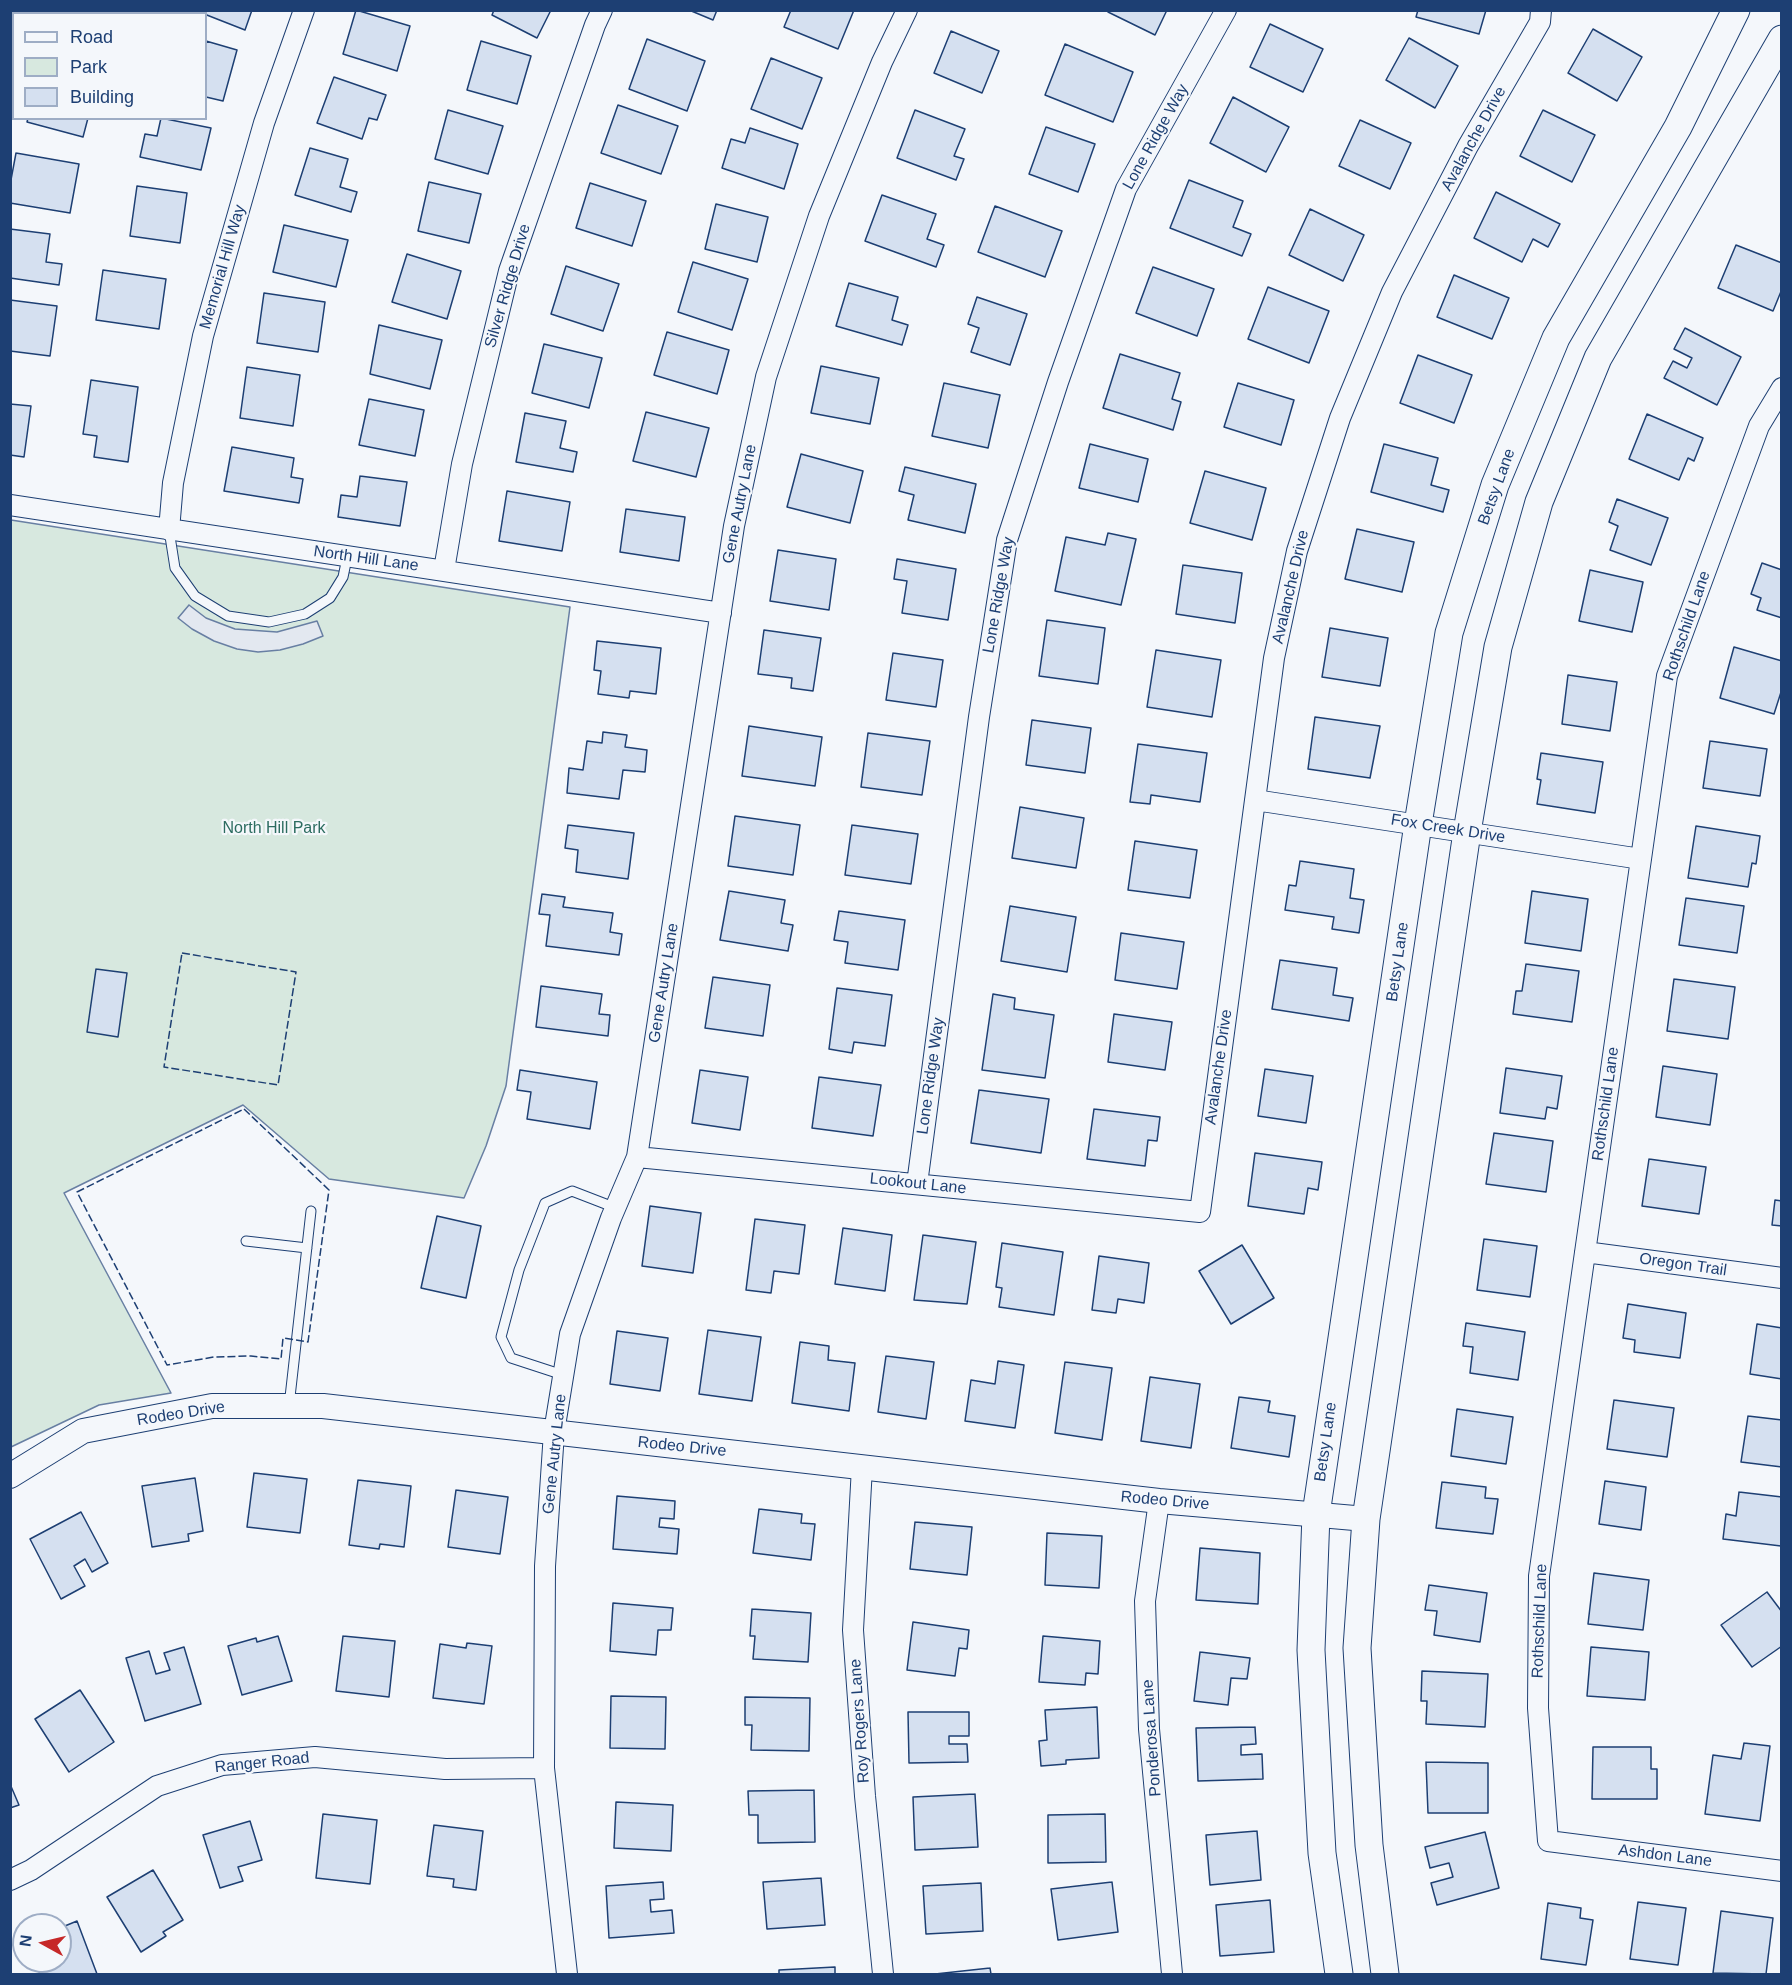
<!DOCTYPE html>
<style>
body{margin:0}
#map{position:relative;width:1792px;height:1985px;overflow:hidden;background:#f4f7fb;font-family:Helvetica,sans-serif}
canvas{display:block}
.frame{position:absolute;inset:0;border:12px solid #1d3f73;pointer-events:none}
.legend{position:absolute;left:12px;top:12px;width:195px;height:108px;box-sizing:border-box;background:#f4f7fb;border:2px solid #9eadc5;margin:0;padding:8px 10px;list-style:none;font-size:18px;color:#1d3f73}
.legend li{display:flex;align-items:center;gap:12px;height:30px}
.legend b{width:30px;border:2px solid #9eadc5}
.north{position:absolute;left:12px;top:1913px;width:60px;height:60px;box-sizing:border-box;background:#f4f7fb;border:2px solid #9eadc5;border-radius:50%;rotate:278deg;font-size:16px;font-weight:700;line-height:24px;text-align:center;color:#1d3f73}
.north::after{content:'';display:block;margin:auto;width:21px;height:27px;background:#c62828;clip-path:polygon(50% 0,100% 100%,50% 72%,0 100%)}
</style>
<div id="map">
<canvas width="1792" height="1985"></canvas>
<div class="frame"></div>
<ul class="legend">
<li><b style="height:8px;background:#f4f7fb"></b>Road</li>
<li><b style="height:16px;background:#d7e8df"></b>Park</li>
<li><b style="height:16px;background:#d5e0f0"></b>Building</li>
</ul>
<div class="north">N</div>
</div>
<script>
const ctx = document.querySelector('canvas').getContext('2d');
ctx.lineJoin = 'round';
function fillPath(path, color) {
  ctx.fillStyle = color;
  ctx.fill(path, 'evenodd');
}
function poly(rows) {
  const path = new Path2D();
  for (const r of rows) {
    path.moveTo(r[0], r[1]);
    for (let i = 2; i < r.length; i += 2) path.lineTo(r[i], r[i + 1]);
  }
  return path;
}
function strokePath(path, color, width, dash) {
  ctx.strokeStyle = color;
  ctx.lineWidth = width;
  ctx.lineCap = dash ? 'butt' : 'round';
  ctx.setLineDash(dash || []);
  ctx.stroke(path);
}
function label(font, color, halo, rows, align = 'center') {
  ctx.font = font + ' Helvetica,sans-serif';
  ctx.lineWidth = 4.5;
  ctx.setLineDash([]);
  ctx.textBaseline = 'middle';
  ctx.strokeStyle = halo;
  ctx.fillStyle = color;
  for (const [text, x, y, turn = 0] of rows) {
    ctx.save();
    ctx.translate(x, y);
    ctx.rotate((+turn || 0) * Math.PI / 180);
    ctx.textAlign = isNaN(turn) ? turn : align;
    if (halo) ctx.strokeText(text, 0, 0);
    ctx.fillText(text, 0, 0);
    ctx.restore();
  }
}
const green = poly([
 [11,520,570,607,506,1086,486,1146,464,1198,329,1179,243,1105,64,1193,171,1393,99,1405,11,1447,11,520]
]);
fillPath(green, '#d7e8df');
strokePath(green, '#687fa3', 1.5);
const parking = poly([
 [189,605,206,618,235,629,277,632,317,621,323,636,303,644,280,650,258,652,237,649,214,641,192,629,178,618,189,605]
]);
fillPath(parking, '#e3e8f0');
strokePath(parking, '#687fa3', 1.5);
const building = poly([
 [194,10,252,10,245,30,194,10],
 [356,10,410,26,397,71,343,54,356,10],
 [494,10,551,10,537,38,492,15,494,10],
 [689,10,717,10,713,20,689,10],
 [791,10,854,10,838,49,784,27,791,10],
 [1108,10,1167,10,1155,35,1108,12,1108,10],
 [1418,10,1486,10,1479,34,1416,17,1418,10],
 [1270,24,1323,49,1303,92,1250,67,1270,24],
 [1593,29,1642,57,1617,101,1568,73,1593,29],
 [951,31,999,51,982,93,934,73,951,31],
 [1409,38,1458,66,1435,108,1386,80,1409,38],
 [647,39,705,61,687,111,629,89,647,39],
 [206,41,237,50,223,101,206,97,206,41],
 [481,41,531,56,517,104,467,90,481,41],
 [1065,44,1133,72,1113,122,1045,95,1065,44],
 [771,58,822,78,802,129,751,109,771,58],
 [334,77,386,95,377,120,369,118,362,139,317,123,334,77],
 [1233,97,1289,127,1266,172,1210,143,1233,97],
 [618,105,678,126,661,174,601,153,618,105],
 [448,110,503,126,488,174,435,159,448,110],
 [915,110,965,129,954,156,964,159,956,180,897,158,915,110],
 [1543,110,1595,135,1572,182,1520,156,1543,110],
 [28,118,88,118,83,137,27,122,28,118],
 [161,118,211,128,201,170,140,157,145,134,157,136,161,118],
 [1360,120,1411,143,1390,189,1339,166,1360,120],
 [1046,127,1095,144,1078,192,1029,174,1046,127],
 [750,128,798,144,784,189,722,168,731,139,745,143,750,128],
 [310,148,348,159,340,187,357,192,351,212,295,195,310,148],
 [16,153,79,164,70,213,10,203,10,185,16,153],
 [1189,180,1243,201,1233,227,1251,234,1242,256,1170,228,1189,180],
 [429,182,481,194,469,243,418,231,429,182],
 [590,183,646,201,632,246,576,228,590,183],
 [137,186,187,193,180,243,130,236,137,186],
 [1496,192,1560,224,1548,247,1533,239,1522,262,1474,238,1496,192],
 [882,195,936,214,927,239,944,245,936,267,865,241,882,195],
 [716,204,768,217,757,262,705,249,716,204],
 [995,206,1062,231,1045,277,978,252,995,206],
 [1310,209,1364,235,1343,281,1289,255,1310,209],
 [284,225,348,240,336,287,273,272,284,225],
 [10,229,50,234,46,262,62,264,59,285,10,278,10,229],
 [1736,245,1782,263,1782,289,1773,311,1718,288,1736,245],
 [407,254,461,271,447,319,392,302,407,254],
 [693,262,748,279,732,330,678,312,693,262],
 [566,266,619,284,603,331,551,314,566,266],
 [1153,267,1214,289,1197,336,1136,313,1153,267],
 [103,270,166,279,159,329,96,320,103,270],
 [1454,275,1509,298,1492,339,1437,317,1454,275],
 [849,283,898,297,892,320,908,325,902,345,836,326,849,283],
 [1268,287,1329,311,1309,363,1248,339,1268,287],
 [264,293,325,302,318,352,257,343,264,293],
 [977,297,1027,314,1010,365,971,352,979,328,968,324,977,297],
 [10,300,57,306,50,356,10,351,10,300],
 [379,325,442,340,430,389,370,374,379,325],
 [1685,328,1741,357,1717,405,1664,378,1673,361,1687,368,1692,358,1674,349,1685,328],
 [667,332,729,350,717,394,654,375,667,332],
 [544,344,602,358,589,408,532,393,544,344],
 [1120,354,1180,373,1172,399,1181,402,1173,430,1103,408,1120,354],
 [1418,355,1472,375,1454,423,1400,403,1418,355],
 [821,366,879,378,870,424,811,413,821,366],
 [247,367,300,375,293,426,240,418,247,367],
 [91,380,138,387,128,462,94,457,97,436,83,434,91,380],
 [944,383,1000,395,988,448,932,436,944,383],
 [1238,383,1294,400,1281,445,1224,427,1238,383],
 [369,399,424,410,415,456,359,445,369,399],
 [10,404,31,406,24,457,10,455,10,404],
 [646,412,709,428,696,477,633,461,646,412],
 [525,413,566,421,560,448,577,452,573,472,516,462,525,413],
 [1647,414,1703,438,1694,461,1688,458,1679,480,1629,459,1647,414],
 [1090,444,1148,459,1138,502,1079,488,1090,444],
 [1384,444,1438,458,1431,485,1449,490,1443,512,1371,492,1384,444],
 [232,447,294,458,291,477,303,479,299,503,224,491,232,447],
 [801,454,863,471,850,523,787,507,801,454],
 [905,467,976,484,965,533,908,520,914,495,899,491,905,467],
 [1205,471,1266,488,1252,540,1190,523,1205,471],
 [360,476,407,482,400,526,338,517,341,495,357,497,360,476],
 [507,491,570,502,562,551,499,541,507,491],
 [1617,499,1668,518,1651,565,1610,550,1618,526,1609,522,1617,499],
 [626,509,685,517,679,561,620,552,626,509],
 [1357,529,1414,542,1402,592,1345,579,1357,529],
 [1108,533,1136,539,1121,605,1055,591,1066,537,1105,545,1108,533],
 [778,550,836,559,829,610,770,601,778,550],
 [897,559,956,569,948,620,902,613,907,581,894,579,897,559],
 [1762,563,1782,570,1782,618,1757,610,1761,598,1751,594,1762,563],
 [1183,565,1242,573,1235,623,1176,614,1183,565],
 [1590,570,1643,582,1632,632,1579,621,1590,570],
 [1047,620,1105,628,1098,684,1039,676,1047,620],
 [1330,628,1388,638,1380,686,1322,677,1330,628],
 [764,630,821,638,813,691,791,688,792,678,758,674,764,630],
 [597,641,661,648,656,694,630,691,629,698,598,694,601,671,594,670,597,641],
 [1734,647,1782,661,1782,689,1774,714,1720,698,1734,647],
 [1156,650,1221,660,1212,717,1147,707,1156,650],
 [893,653,943,660,936,707,886,700,893,653],
 [1568,675,1617,682,1610,731,1562,724,1568,675],
 [1315,717,1380,726,1370,778,1308,769,1315,717],
 [1032,720,1091,728,1085,773,1026,765,1032,720],
 [749,726,822,737,815,786,742,776,749,726],
 [603,732,627,735,625,747,647,750,645,772,623,770,619,799,567,793,569,768,583,770,587,741,602,743,603,732],
 [868,733,930,741,922,795,861,787,868,733],
 [1710,741,1767,749,1760,796,1703,788,1710,741],
 [1138,744,1207,753,1200,802,1151,795,1150,804,1130,802,1138,744],
 [1541,753,1603,762,1595,813,1537,804,1541,780,1537,779,1541,753],
 [1020,807,1084,818,1076,868,1012,858,1020,807],
 [735,816,800,825,793,875,728,866,735,816],
 [568,825,634,833,628,879,576,872,578,850,565,848,568,825],
 [852,825,918,834,911,884,845,875,852,825],
 [1696,826,1760,836,1756,864,1752,863,1748,887,1688,878,1696,826],
 [1135,841,1197,850,1190,898,1128,890,1135,841],
 [1300,861,1354,869,1350,898,1364,900,1359,933,1332,929,1334,917,1285,910,1289,885,1296,886,1300,861],
 [729,891,785,900,781,923,793,925,788,951,720,940,729,891],
 [1532,891,1588,899,1581,951,1525,943,1532,891],
 [542,894,565,897,563,907,613,913,610,932,622,934,619,955,546,946,550,915,539,914,542,894],
 [1686,898,1744,906,1737,953,1679,945,1686,898],
 [1010,906,1076,917,1067,972,1001,961,1010,906],
 [839,911,905,920,898,970,845,963,848,942,834,940,839,911],
 [1121,933,1184,942,1177,989,1115,980,1121,933],
 [1280,960,1337,968,1333,995,1353,998,1349,1021,1272,1009,1280,960],
 [1526,964,1579,971,1572,1022,1513,1014,1516,991,1522,991,1526,964],
 [96,969,127,973,118,1037,87,1032,96,969],
 [713,977,770,985,763,1036,705,1028,713,977],
 [1674,979,1735,987,1728,1039,1667,1031,1674,979],
 [541,986,602,994,599,1014,610,1015,608,1036,536,1027,541,986],
 [837,988,892,995,885,1046,854,1042,852,1053,829,1049,837,988],
 [993,994,1015,998,1014,1009,1054,1015,1045,1078,982,1070,993,994],
 [1114,1014,1172,1022,1165,1070,1108,1062,1114,1014],
 [1663,1066,1717,1074,1710,1125,1656,1117,1663,1066],
 [1506,1068,1562,1076,1557,1109,1547,1107,1545,1119,1500,1113,1506,1068],
 [1265,1069,1313,1076,1306,1123,1258,1116,1265,1069],
 [520,1070,597,1082,590,1129,527,1119,531,1092,517,1090,520,1070],
 [700,1070,748,1077,740,1130,692,1123,700,1070],
 [819,1077,881,1085,873,1136,812,1128,819,1077],
 [979,1090,1049,1099,1041,1153,971,1143,979,1090],
 [1094,1109,1160,1117,1157,1141,1148,1140,1145,1166,1087,1159,1094,1109],
 [1494,1133,1553,1141,1546,1192,1486,1184,1494,1133],
 [1255,1153,1322,1162,1318,1190,1308,1188,1304,1214,1248,1206,1255,1153],
 [1649,1159,1706,1167,1699,1214,1642,1206,1649,1159],
 [1775,1200,1782,1201,1782,1226,1772,1225,1775,1200],
 [650,1206,701,1213,693,1273,642,1266,650,1206],
 [437,1216,481,1226,466,1298,421,1288,437,1216],
 [755,1219,805,1225,799,1274,774,1271,771,1293,746,1290,755,1219],
 [843,1228,892,1235,885,1291,835,1284,843,1228],
 [923,1235,976,1242,967,1304,914,1300,923,1235],
 [1484,1239,1537,1246,1530,1297,1477,1290,1484,1239],
 [1002,1243,1063,1252,1054,1315,999,1307,1002,1288,996,1287,1002,1243],
 [1242,1245,1274,1298,1231,1324,1199,1271,1242,1245],
 [1099,1256,1149,1263,1144,1303,1118,1299,1116,1313,1092,1310,1099,1256],
 [1628,1304,1686,1313,1680,1358,1634,1352,1635,1340,1623,1338,1628,1304],
 [1466,1323,1525,1332,1518,1380,1470,1373,1473,1347,1463,1346,1466,1323],
 [1757,1324,1782,1328,1782,1379,1750,1374,1757,1324],
 [708,1330,761,1337,752,1401,699,1394,708,1330],
 [617,1331,668,1338,660,1391,610,1384,617,1331],
 [800,1342,829,1346,828,1360,855,1363,849,1411,792,1403,800,1342],
 [886,1356,934,1362,926,1419,878,1412,886,1356],
 [998,1361,1024,1365,1015,1428,965,1421,971,1380,995,1384,998,1361],
 [1065,1362,1112,1368,1102,1440,1055,1433,1065,1362],
 [1150,1377,1200,1384,1191,1448,1141,1441,1150,1377],
 [1239,1397,1270,1401,1268,1412,1295,1416,1289,1457,1231,1448,1239,1397],
 [1614,1400,1674,1408,1667,1457,1607,1449,1614,1400],
 [1457,1409,1513,1417,1506,1464,1451,1456,1457,1409],
 [1748,1416,1782,1420,1782,1467,1741,1462,1748,1416],
 [254,1473,307,1479,300,1533,247,1527,254,1473],
 [195,1478,203,1531,188,1534,189,1541,152,1547,142,1486,195,1478],
 [358,1480,411,1486,404,1547,380,1544,379,1549,349,1545,358,1480],
 [1605,1481,1646,1487,1641,1530,1599,1524,1605,1481],
 [1442,1482,1486,1487,1485,1498,1498,1499,1493,1534,1436,1528,1442,1482],
 [456,1490,508,1497,500,1554,448,1547,456,1490],
 [1739,1492,1782,1497,1781,1546,1723,1539,1726,1514,1736,1516,1739,1492],
 [617,1496,675,1501,674,1519,660,1518,659,1527,679,1529,677,1554,613,1549,617,1496],
 [759,1509,802,1514,801,1523,815,1524,811,1560,753,1553,759,1509],
 [81,1512,108,1563,92,1572,85,1559,74,1566,85,1586,61,1599,30,1539,81,1512],
 [915,1522,972,1527,967,1575,910,1569,915,1522],
 [1047,1533,1102,1536,1099,1588,1045,1585,1047,1533],
 [1200,1548,1260,1553,1258,1604,1196,1600,1200,1548],
 [1594,1573,1649,1580,1643,1630,1588,1624,1594,1573],
 [1429,1585,1487,1593,1480,1642,1434,1635,1437,1611,1425,1610,1429,1585],
 [1767,1592,1782,1612,1782,1646,1752,1667,1721,1625,1767,1592],
 [613,1603,673,1608,671,1630,658,1630,656,1655,610,1651,613,1603],
 [752,1609,811,1613,808,1662,753,1659,755,1636,750,1636,752,1609],
 [913,1622,969,1630,967,1649,959,1648,955,1676,907,1670,913,1622],
 [278,1636,292,1681,242,1695,228,1646,256,1638,257,1642,278,1636],
 [343,1636,395,1641,389,1697,336,1691,343,1636],
 [1043,1636,1100,1641,1098,1674,1086,1673,1085,1685,1039,1682,1043,1636],
 [467,1643,492,1646,484,1704,433,1698,440,1644,466,1648,467,1643],
 [184,1647,201,1704,145,1721,126,1658,149,1651,156,1674,170,1670,164,1653,184,1647],
 [1591,1647,1649,1652,1645,1700,1587,1696,1591,1647],
 [1200,1652,1250,1658,1247,1679,1231,1678,1228,1705,1194,1701,1200,1652],
 [1422,1671,1488,1674,1485,1727,1426,1724,1427,1701,1421,1701,1422,1671],
 [80,1690,114,1742,69,1772,35,1719,80,1690],
 [611,1696,666,1697,665,1749,610,1748,611,1696],
 [745,1697,810,1698,809,1751,751,1750,752,1725,745,1725,745,1697],
 [1097,1707,1099,1758,1066,1760,1066,1764,1041,1766,1039,1741,1047,1740,1045,1710,1097,1707],
 [908,1712,969,1712,969,1736,949,1736,949,1744,967,1744,968,1762,909,1763,908,1712],
 [1255,1727,1256,1744,1241,1745,1241,1755,1262,1754,1263,1779,1198,1781,1196,1728,1255,1727],
 [1744,1743,1770,1746,1760,1821,1705,1814,1713,1755,1741,1759,1744,1743],
 [1593,1747,1651,1747,1651,1769,1657,1769,1657,1799,1592,1799,1593,1747],
 [1426,1762,1488,1763,1488,1813,1428,1813,1426,1762],
 [10,1784,19,1805,10,1808,10,1784],
 [814,1790,815,1842,758,1843,758,1815,749,1815,748,1791,814,1790],
 [975,1794,978,1847,915,1850,913,1797,975,1794],
 [616,1802,673,1805,671,1851,614,1848,616,1802],
 [323,1814,377,1820,370,1884,316,1878,323,1814],
 [1105,1814,1106,1862,1048,1863,1048,1815,1105,1814],
 [250,1821,262,1860,238,1867,243,1881,220,1888,203,1835,250,1821],
 [434,1825,483,1831,476,1890,453,1887,454,1879,427,1876,434,1825],
 [1257,1831,1261,1880,1210,1885,1206,1835,1257,1831],
 [1485,1832,1499,1888,1437,1905,1431,1883,1453,1877,1449,1863,1430,1868,1425,1847,1485,1832],
 [153,1870,183,1920,163,1932,166,1936,141,1952,107,1897,153,1870],
 [821,1878,825,1925,767,1929,763,1882,821,1878],
 [663,1882,664,1899,650,1900,651,1912,672,1910,674,1933,609,1938,606,1886,663,1882],
 [1112,1882,1118,1932,1058,1940,1051,1889,1112,1882],
 [981,1883,983,1931,926,1934,923,1886,981,1883],
 [1270,1900,1274,1952,1220,1956,1216,1905,1270,1900],
 [1638,1902,1686,1908,1678,1965,1630,1959,1638,1902],
 [1548,1903,1581,1908,1580,1918,1593,1920,1586,1965,1541,1959,1548,1903],
 [1721,1911,1773,1918,1766,1974,1713,1973,1721,1911],
 [77,1921,97,1974,40,1974,35,1961,60,1961,60,1928,77,1921],
 [835,1967,835,1974,779,1974,779,1970,835,1967],
 [990,1968,991,1974,935,1974,990,1968]
]);
fillPath(building, '#d5e0f0');
strokePath(building, '#1d3f73', 1.5);
const service = poly([
 [169,530,175,568,195,596,228,616,269,622,305,614,330,598,343,577,347,558],
 [246,1241,307,1248],
 [563,1375,511,1358,501,1337,519,1270,545,1203,572,1191,616,1208],
 [289,1406,311,1211]
]);
const minor = poly([
 [10,12,11,10],
 [1782,388,1759,426,1667,676,1539,1576,1538,1708,1548,1841,1782,1871],
 [10,505,721,613],
 [169,530,173,483,203,336,264,123,304,10],
 [444,570,462,464,509,271,595,25,602,10],
 [1255,800,1641,859],
 [637,1157,1200,1212,1274,658,1297,551,1340,418,1392,292,1468,146,1540,22,1541,10],
 [917,1184,979,717,1007,540,1058,382,1126,189,1226,10],
 [1585,1252,1782,1278],
 [862,1467,853,1630,865,1796,883,1974],
 [1159,1501,1145,1601,1149,1729,1172,1974],
 [10,1880,31,1870,157,1786,222,1765,315,1757,445,1769,544,1768],
 [567,1974,544,1768,545,1566,554,1432,570,1334,611,1218,637,1157,734,526,766,377,819,216,882,62,907,10]
]);
const tertiary = poly([
 [10,1476,83,1431,212,1406,323,1406,1159,1501,1366,1519]
]);
const secondary = poly([
 [1339,1974,1322,1853,1311,1650,1316,1514,1418,824,1449,633,1495,485,1556,338,1678,127,1736,10],
 [1385,1974,1369,1845,1357,1648,1366,1519,1467,832,1498,647,1539,502,1598,358,1782,39]
]);
strokePath(service, '#1d3f73', 11);
strokePath(minor, '#1d3f73', 22);
strokePath(tertiary, '#1d3f73', 26);
strokePath(secondary, '#1d3f73', 29);
strokePath(service, '#f4f7fb', 9);
strokePath(minor, '#f4f7fb', 20);
strokePath(tertiary, '#f4f7fb', 24);
strokePath(secondary, '#f4f7fb', 27);
strokePath(poly([
 [182,953,296,972,278,1085,164,1067,182,953],
 [244,1109,329,1190,308,1342,283,1338,281,1359,251,1356,214,1357,167,1365,77,1192,244,1109]
]), '#1d3f73', 1.5, [8, 3]);
label('16px', '#1d3f73', '#f4f7fb', [
 ["Lone Ridge Way",1156,137,-61],
 ["Avalanche Drive",1474,139,-61],
 ["Memorial Hill Way",223,267,-74],
 ["Silver Ridge Drive",508,286,-74],
 ["Betsy Lane",1497,487,-70],
 ["Gene Autry Lane",740,504,-79],
 ["North Hill Lane",366,559,8],
 ["Avalanche Drive",1291,587,-77],
 ["Lone Ridge Way",999,595,-80],
 ["Rothschild Lane",1687,626,-71],
 ["Fox Creek Drive",1448,829,9],
 ["Betsy Lane",1398,962,-82],
 ["Gene Autry Lane",664,983,-81],
 ["Avalanche Drive",1219,1067,-82],
 ["Lone Ridge Way",931,1076,-82],
 ["Rothschild Lane",1606,1104,-82],
 ["Lookout Lane",918,1184,6],
 ["Oregon Trail",1683,1265,8],
 ["Rodeo Drive",181,1414,-9],
 ["Betsy Lane",1326,1442,-82],
 ["Rodeo Drive",682,1447,6],
 ["Gene Autry Lane",555,1454,-84],
 ["Rodeo Drive",1165,1501,5],
 ["Rothschild Lane",1540,1621,-88],
 ["Roy Rogers Lane",860,1721,-94],
 ["Ponderosa Lane",1152,1738,-94],
 ["Ranger Road",262,1763,-6],
 ["Ashdon Lane",1665,1856,7]
]);
label('16px', '#2c6c60', '#f4f7fb', [
 ["North Hill Park",274,829]
]);
</script>
